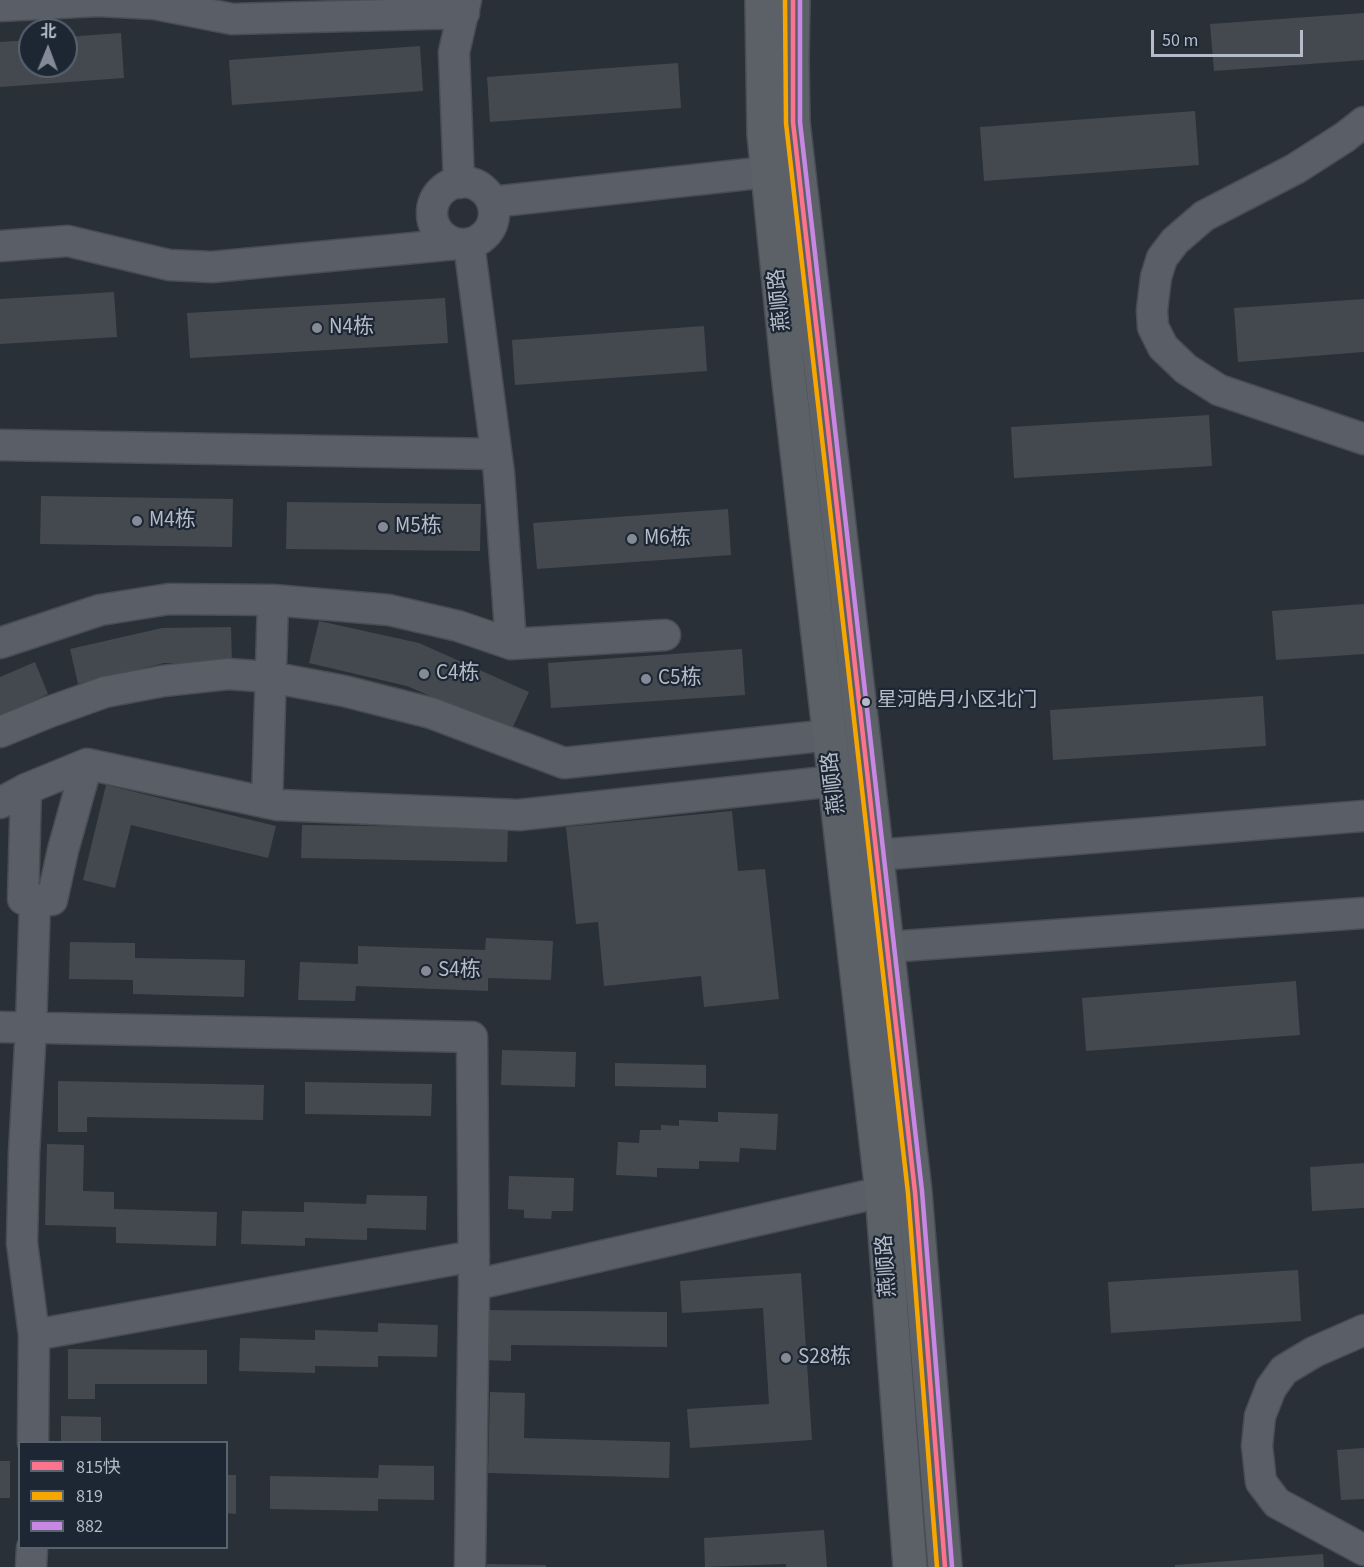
<!DOCTYPE html>
<meta charset="utf-8">
<style>
body{margin:0}
#map{position:relative;width:1364px;height:1567px;overflow:hidden;background:#2a3038;font-family:"Source Sans 3","Noto Sans SC",sans-serif}
canvas{display:block}
.legend{position:absolute;left:18px;top:1441px;width:210px;height:108px;box-sizing:border-box;background:#1d2633;border:2px solid #59626f;margin:0;padding:8px 10px;list-style:none;font-size:18px;color:#b4bcc9}
.legend li{display:flex;align-items:center;gap:12px;height:30px}
.legend b{width:30px;border:2px solid #59626f}
.north{position:absolute;left:18px;top:18px;width:60px;height:60px;box-sizing:border-box;background:#1d2633;border:2px solid #59626f;border-radius:50%;rotate:1deg;font-size:16px;font-weight:700;line-height:24px;text-align:center;color:#b4bcc9}
.north::after{content:'';display:block;margin:auto;width:21px;height:27px;background:#848b96;clip-path:polygon(50% 0,100% 100%,50% 72%,0 100%)}
.scale{position:absolute;left:1151px;top:30px;width:152px;height:27px;box-sizing:border-box;border:3px solid #b4bcc9;border-top:0;padding-left:8px;font-size:18px;line-height:21px;white-space:nowrap;color:#b4bcc9;-webkit-text-stroke:4px #1d2633;paint-order:stroke}
</style>
<div id="map">
<canvas width="1364" height="1567"></canvas>
<ul class="legend">
<li><b style="height:8px;background:#fc738d"></b>815快</li>
<li><b style="height:8px;background:#f7a600"></b>819</li>
<li><b style="height:8px;background:#c787e3"></b>882</li>
</ul>
<div class="north">北</div>
<div class="scale">50 m</div>
</div>
<script>
const ctx = document.querySelector('canvas').getContext('2d');
ctx.lineJoin = 'round';
function fillPath(path, color) {
  ctx.fillStyle = color;
  ctx.fill(path, 'evenodd');
}
function poly(rows) {
  const path = new Path2D();
  for (const r of rows) {
    if (r.length === 3) {
      path.moveTo(r[0] + r[2], r[1]);
      path.arc(r[0], r[1], r[2], 0, 2 * Math.PI);
      continue;
    }
    path.moveTo(r[0], r[1]);
    for (let i = 2; i < r.length; i += 2) path.lineTo(r[i], r[i + 1]);
  }
  return path;
}
function strokePath(path, color, width, dash) {
  ctx.strokeStyle = color;
  ctx.lineWidth = width;
  ctx.lineCap = dash ? 'butt' : 'round';
  ctx.setLineDash(dash || []);
  ctx.stroke(path);
}
function label(font, color, halo, rows, align = 'center') {
  ctx.font = font + ' "Source Sans 3","Noto Sans SC",sans-serif';
  ctx.lineWidth = 4.5;
  ctx.setLineDash([]);
  ctx.textBaseline = 'middle';
  ctx.strokeStyle = halo;
  ctx.fillStyle = color;
  for (const [text, x, y, turn = 0] of rows) {
    ctx.save();
    ctx.translate(x, y);
    ctx.rotate((+turn || 0) * Math.PI / 180);
    ctx.textAlign = isNaN(turn) ? turn : align;
    if (halo) ctx.strokeText(text, 0, 0);
    ctx.fillText(text, 0, 0);
    ctx.restore();
  }
}
fillPath(poly([
 [1364,13,1364,60,1214,71,1210,24],
 [121,33,124,78,0,87,0,42,30,40,30,66,66,66,66,37],
 [420,46,423,91,232,105,229,60],
 [678,63,681,108,490,122,487,77],
 [1195,111,1199,165,984,181,980,127],
 [114,292,117,337,0,344,0,299],
 [445,298,448,343,190,358,187,313],
 [1364,299,1364,352,1238,362,1234,308],
 [704,326,707,371,515,385,512,340],
 [1209,415,1212,466,1014,478,1011,427],
 [41,496,233,499,232,547,40,544],
 [287,502,481,504,480,551,286,549],
 [728,509,731,555,537,569,533,523],
 [1364,604,1364,654,1276,660,1272,611],
 [319,621,419,643,529,692,511,731,407,686,309,663],
 [231,627,232,663,164,663,78,684,70,649,162,628],
 [742,649,745,695,551,708,548,663],
 [35,662,48,694,0,717,0,677],
 [1263,696,1266,746,1053,760,1050,710],
 [106,785,276,826,268,858,131,825,115,888,83,880],
 [732,811,738,871,765,869,779,999,704,1007,701,976,604,986,598,922,576,924,566,827],
 [302,825,508,828,507,862,301,858],
 [486,938,553,941,551,980,488,978,488,991,356,986,355,1001,298,1000,300,962,358,964,358,946,485,950],
 [70,942,135,943,135,958,245,960,244,997,133,994,133,980,69,979],
 [1296,981,1300,1035,1086,1051,1082,998],
 [502,1050,576,1052,575,1087,501,1085],
 [615,1063,706,1065,706,1088,615,1086],
 [58,1081,264,1085,263,1120,87,1117,87,1132,58,1132],
 [305,1082,432,1084,431,1116,305,1114],
 [718,1112,778,1114,776,1150,740,1148,739,1162,699,1161,699,1169,657,1168,657,1177,616,1175,618,1142,639,1143,640,1130,661,1130,661,1125,679,1126,679,1120,718,1122],
 [47,1144,84,1145,83,1191,114,1192,114,1209,217,1212,216,1246,116,1243,116,1227,45,1225],
 [1364,1163,1364,1208,1312,1211,1310,1167],
 [509,1176,574,1178,573,1211,552,1211,551,1219,524,1218,524,1210,508,1209],
 [367,1195,427,1196,426,1230,367,1228,367,1240,305,1238,305,1246,241,1244,242,1211,304,1212,304,1202,366,1204],
 [1298,1270,1301,1321,1111,1333,1108,1282],
 [801,1273,812,1440,690,1448,687,1409,769,1404,763,1308,682,1313,680,1281],
 [483,1310,667,1312,667,1347,511,1345,511,1361,482,1360],
 [378,1323,438,1325,437,1357,378,1356,378,1367,315,1366,315,1373,239,1371,240,1338,315,1340,315,1330,378,1332],
 [68,1349,207,1350,207,1384,95,1384,95,1399,68,1399],
 [490,1392,525,1393,524,1438,670,1442,669,1478,488,1473],
 [61,1416,101,1417,101,1442,61,1442],
 [1364,1448,1364,1499,1341,1500,1337,1450],
 [0,1461,10,1461,10,1498,0,1498],
 [379,1465,434,1466,434,1500,378,1499,378,1511,270,1509,270,1476,378,1478],
 [226,1475,236,1475,236,1514,226,1513],
 [824,1530,827,1567,786,1567,786,1564,705,1567,704,1538],
 [1323,1554,1324,1567,1175,1567,1175,1565],
 [487,1564,546,1565,546,1567,487,1567]
]), '#444950');
const minor = poly([
 [0,6,98,1,155,4,232,19,464,13],
 [1364,122,1345,137,1295,169,1204,216,1175,241,1162,258,1156,277,1152,310,1153,327,1163,347,1186,369,1219,390,1364,439],
 [463,213,31],
 [459,183,454,52,466,0],
 [492,202,767,172],
 [469,244,499,474,511,644],
 [0,246,68,241,169,265,212,267,456,244],
 [0,445,495,454],
 [0,643,100,610,169,599,273,600,389,610,458,626,511,644,665,635],
 [0,732,49,712,105,692,163,681,228,674,270,677,344,691,431,713,564,763,830,735],
 [26,789,23,899,52,900,63,850,87,764],
 [0,803,26,789,87,764,278,805,519,815,835,781],
 [267,803,273,600],
 [877,855,1364,816],
 [888,947,1364,913],
 [0,1027,472,1037,474,1285,470,1567],
 [474,1285,882,1192],
 [1364,1330,1314,1352,1284,1370,1271,1388,1260,1416,1257,1446,1261,1482,1277,1503,1364,1550],
 [34,1335,474,1256],
 [33,1442,34,1335,22,1243,24,1153,31,1027,35,899],
 [31,1567,32,1548]
]);
const major = poly([
 [762,0,764,134,788,373,882,1192,910,1567],
 [793,0,792,58,793,122,915,1192,945,1567]
]);
strokePath(minor, '#484c53', 33);
strokePath(major, '#484c55', 36);
strokePath(minor, '#5a5e66', 30);
strokePath(major, '#5c6168', 33);
strokePath(poly([
 [793,0,793,122,915,1192,945,1567]
]), '#fc738d', 4.5);
strokePath(poly([
 [785,0,786,123,908,1193,937,1567]
]), '#f7a600', 4.5);
strokePath(poly([
 [800,0,800,122,922,1191,952,1566]
]), '#c787e3', 4.5);
for (const [x, y, r, color] of [
 [317,328,6,"#848b96"],
 [137,521,6,"#848b96"],
 [383,527,6,"#848b96"],
 [632,539,6,"#848b96"],
 [424,674,6,"#848b96"],
 [646,679,6,"#848b96"],
 [866,702,5,"#b4bcc9"],
 [426,971,6,"#848b96"],
 [786,1358,6,"#848b96"]
]) {
  const dot = new Path2D();
  dot.arc(x, y, r, 0, 2 * Math.PI);
  ctx.fillStyle = color;
  ctx.fill(dot);
  strokePath(dot, '#1d2633', 2);
}
label('20px', '#b4bcc9', '#1d2633', [
 ["星河皓月小区北门",877,702]
], 'left');
label('21px', '#b4bcc9', '#1d2633', [
 ["燕顺路",781,300,-96],
 ["燕顺路",835,783,-97],
 ["燕顺路",888,1266,-94]
]);
label('21px', '#b4bcc9', '#1d2633', [
 ["N4栋",329,328],
 ["M4栋",149,521],
 ["M5栋",395,527],
 ["M6栋",644,539],
 ["C4栋",436,674],
 ["C5栋",658,679],
 ["S4栋",438,971],
 ["S28栋",798,1358]
], 'left');
</script>
